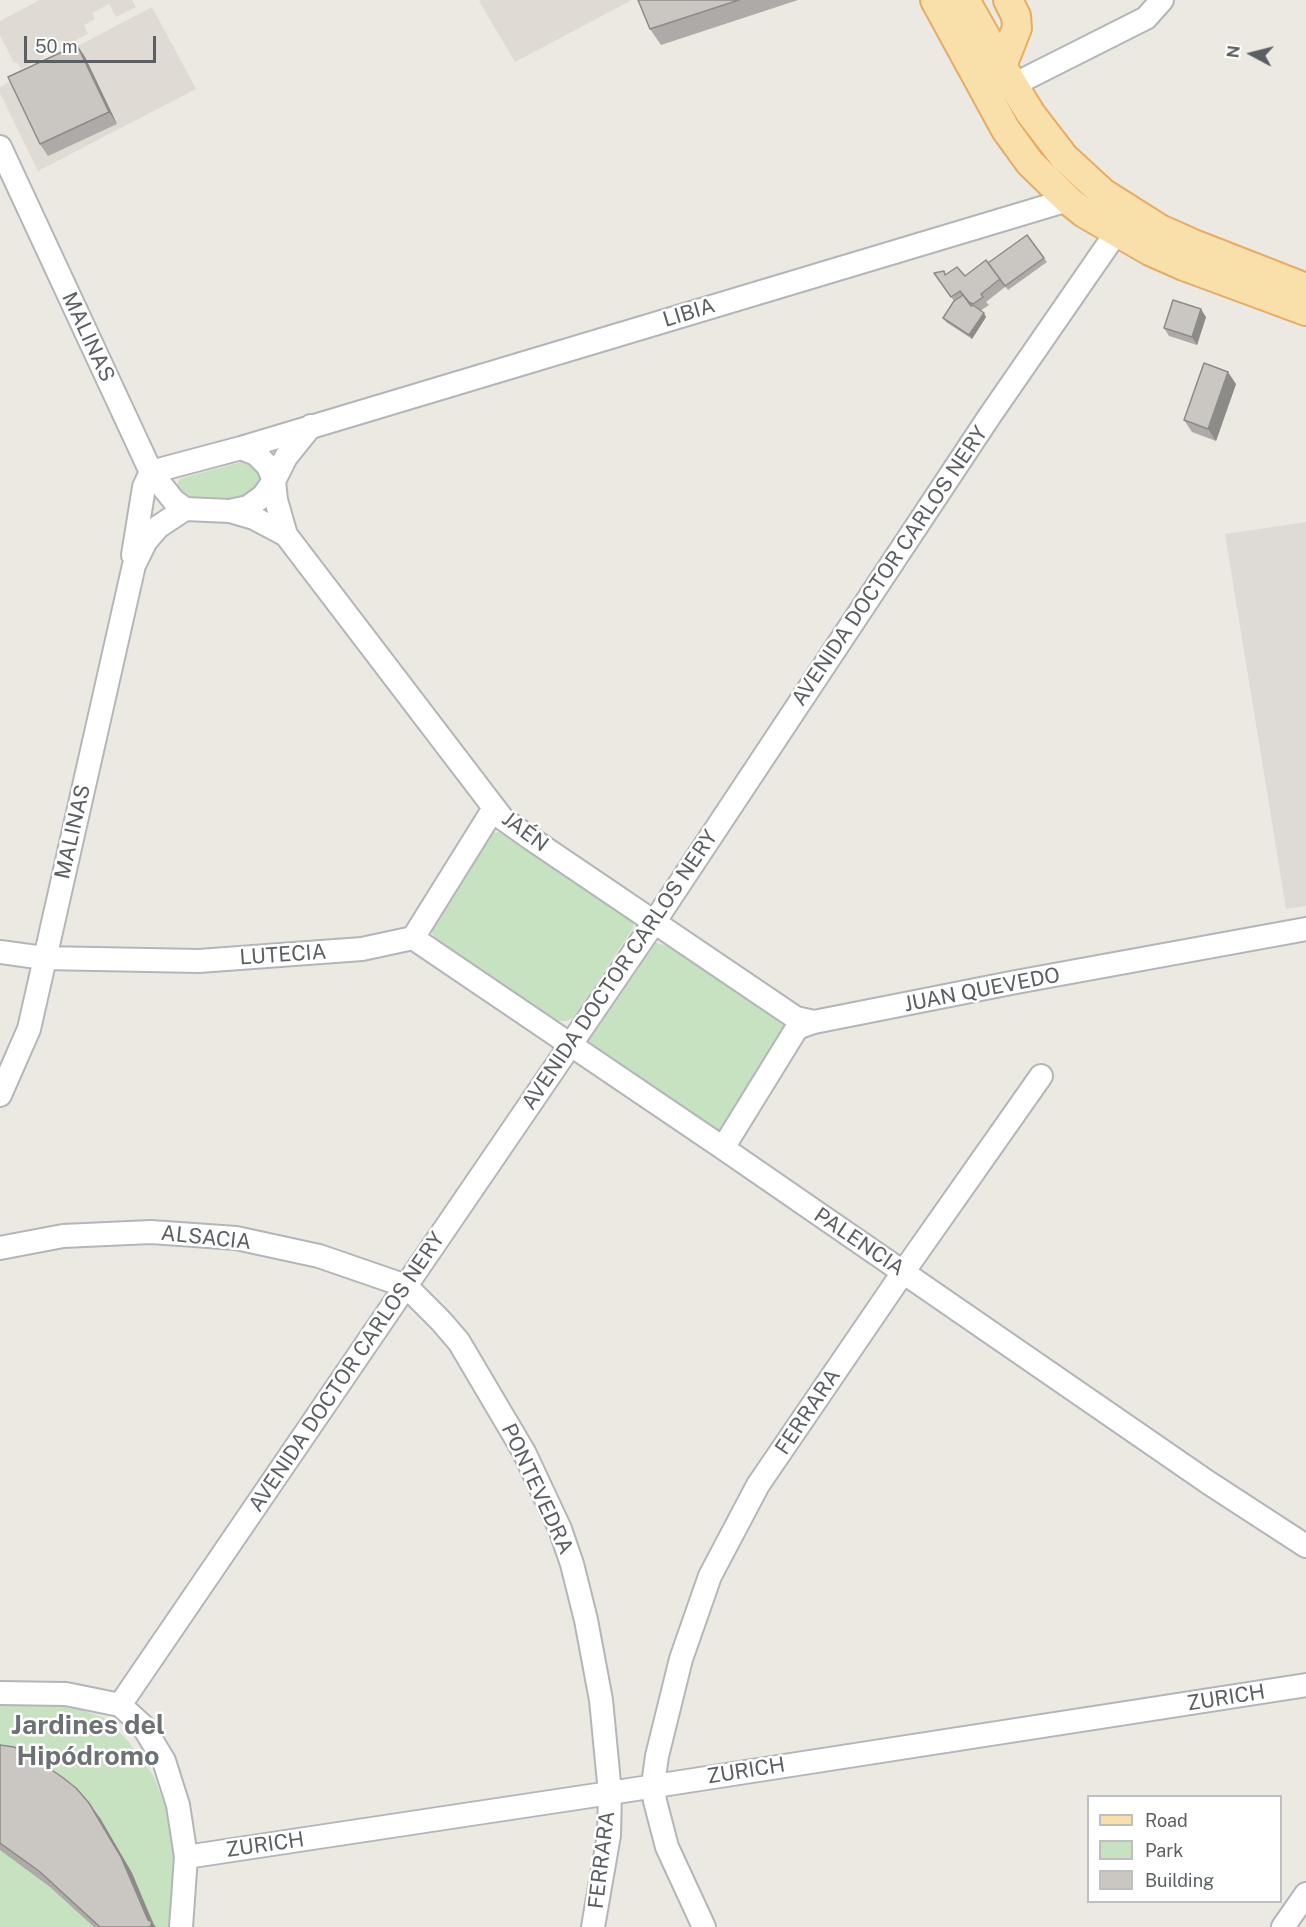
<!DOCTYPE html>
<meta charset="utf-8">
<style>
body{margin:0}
#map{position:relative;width:1306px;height:1927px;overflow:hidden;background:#ece9e2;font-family:"Public Sans",sans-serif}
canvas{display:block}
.legend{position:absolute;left:1087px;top:1795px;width:195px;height:108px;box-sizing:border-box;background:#fff;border:2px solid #bdbfc0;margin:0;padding:8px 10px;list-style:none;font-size:18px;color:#5b5f62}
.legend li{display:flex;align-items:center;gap:12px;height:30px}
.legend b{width:30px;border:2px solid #bdbfc0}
.north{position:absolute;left:1222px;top:24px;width:60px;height:60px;-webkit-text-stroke:4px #fff;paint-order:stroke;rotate:277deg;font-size:16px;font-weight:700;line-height:24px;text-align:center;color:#5b5f62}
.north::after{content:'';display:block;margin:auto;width:21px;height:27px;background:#5b5f62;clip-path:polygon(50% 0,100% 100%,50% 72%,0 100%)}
.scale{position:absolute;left:24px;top:36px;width:132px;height:27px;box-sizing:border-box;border:3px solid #5b5f62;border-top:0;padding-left:8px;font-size:18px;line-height:21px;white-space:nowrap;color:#5b5f62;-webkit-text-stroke:4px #fff;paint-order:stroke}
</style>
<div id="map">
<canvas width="1306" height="1927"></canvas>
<ul class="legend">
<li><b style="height:8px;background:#f9e0ab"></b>Road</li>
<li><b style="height:16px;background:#c6e2c0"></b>Park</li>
<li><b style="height:16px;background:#cac6c2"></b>Building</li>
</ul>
<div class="north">N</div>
<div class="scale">50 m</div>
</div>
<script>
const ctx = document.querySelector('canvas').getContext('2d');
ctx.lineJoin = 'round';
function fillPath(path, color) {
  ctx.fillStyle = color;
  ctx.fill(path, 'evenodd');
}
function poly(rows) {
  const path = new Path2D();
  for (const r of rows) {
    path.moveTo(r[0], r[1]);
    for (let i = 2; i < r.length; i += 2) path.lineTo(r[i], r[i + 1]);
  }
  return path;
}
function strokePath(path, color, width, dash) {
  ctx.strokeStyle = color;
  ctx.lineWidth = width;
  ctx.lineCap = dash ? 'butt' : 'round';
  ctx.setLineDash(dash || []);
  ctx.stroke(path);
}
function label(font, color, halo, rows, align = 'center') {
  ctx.font = font + ' "Public Sans",sans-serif';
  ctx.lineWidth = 5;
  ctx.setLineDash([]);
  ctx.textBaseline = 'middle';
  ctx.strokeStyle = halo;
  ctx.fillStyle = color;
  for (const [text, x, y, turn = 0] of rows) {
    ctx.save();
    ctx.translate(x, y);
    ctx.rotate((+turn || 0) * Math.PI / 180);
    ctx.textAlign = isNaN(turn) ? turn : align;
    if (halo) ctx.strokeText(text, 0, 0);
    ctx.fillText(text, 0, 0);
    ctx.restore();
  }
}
fillPath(poly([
 [1306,522,1306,906,1286,909,1225,534]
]), '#dedbd7');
fillPath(poly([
 [40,0,132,0,136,7,116,17,109,4,92,13,95,19,84,25,88,34,63,46,60,40,41,50,44,57,21,69,17,62,14,63,0,35,0,21],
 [481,0,632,0,515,62,479,1],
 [152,7,196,89,38,171,0,93,0,87]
]), '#dfdad4');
fillPath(poly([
 [252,459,268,473,249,497,206,502,189,501,177,492,176,486,180,479,186,477],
 [499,832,507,834,634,919,633,928,573,1018,566,1021,558,1021,513,995,437,941,432,933,431,924,492,833],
 [656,943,672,947,786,1027,729,1132,717,1133,588,1046,587,1041,651,945],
 [27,1701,73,1707,105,1718,128,1741,153,1775,169,1817,176,1866,172,1927,0,1927,0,1705]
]), '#c6e2c0');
const minor = poly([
 [1013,85,1146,18,1162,0],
 [0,147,151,472,174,501,185,509,230,511,248,507,263,496,274,481,286,457,311,426],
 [241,448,256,454,268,466,274,481,276,500,286,535,502,818,533,840,796,1018,814,1022],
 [151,472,241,448,1068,200],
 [230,511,254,518,286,535],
 [133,555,144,487,151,472],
 [413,938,723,1148,1209,1483,1306,1546],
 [0,952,44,958,199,961,362,949,413,938,494,808],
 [0,1095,29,1029,134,565,146,541,158,527,185,509],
 [723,1148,797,1028,814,1022,1016,982,1306,929],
 [0,1248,63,1236,151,1232,236,1238,319,1256,406,1286,441,1321,459,1342,524,1452,560,1529,572,1564,586,1620,601,1700,610,1793,609,1835,593,1927],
 [0,1693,66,1694,120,1705,143,1726,164,1761,178,1805,186,1857,181,1927],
 [120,1705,655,921,989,417,1116,233],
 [186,1857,610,1793,1306,1685],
 [704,1927,667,1847,655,1801,653,1785,657,1756,681,1659,710,1576,758,1485,904,1271,1041,1076],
 [1283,1927,1306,1894]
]);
const major = poly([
 [935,0,1006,130,1030,163,1068,200,1084,213,1150,251,1184,266,1306,311],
 [965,0,1013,85,1031,114,1064,157,1103,193,1160,229,1196,245,1306,288],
 [1002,66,1017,28,1016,16,1008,0]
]);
strokePath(minor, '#b3b6b9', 26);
strokePath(major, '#e7ac61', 32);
strokePath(minor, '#fff', 22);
strokePath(major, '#f9e0ab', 28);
fillPath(poly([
 [638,0,798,0,661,45,650,29],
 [77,45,85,57,117,124,48,156,40,144],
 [1027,235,1047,262,1008,290,1004,285,1005,287,986,302,989,305,980,311,986,317,972,339,946,322,943,318,954,301,934,273,965,276,988,263],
 [1206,317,1197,345,1169,336,1164,328],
 [1236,384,1216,441,1192,432,1184,420],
 [0,1745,100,1818,132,1873,154,1924,156,1927,94,1927,50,1887,0,1850]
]), '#aeaaa7');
fillPath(poly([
 [77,45,85,57,117,124,109,112],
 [1201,309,1206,317,1197,345,1192,337],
 [984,313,986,317,972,339,969,335],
 [1228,372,1236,384,1216,441,1208,429],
 [89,1803,100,1818,132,1873,153,1924,156,1927,150,1927]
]), '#8d8b88');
const building = poly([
 [638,0,739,0,650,29,638,0],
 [77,45,109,112,40,144,8,77,77,45],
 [1027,235,1044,258,1005,286,988,263,1027,235],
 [986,260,1000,279,981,294,983,297,973,304,969,302,960,291,951,297,934,273,944,271,945,275,957,267,965,276,986,260],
 [963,295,971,306,973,305,984,313,969,335,943,318,954,301,963,295],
 [1173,300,1201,309,1192,337,1164,328,1173,300],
 [1204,363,1228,372,1208,429,1184,420,1204,363],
 [0,1745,14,1747,30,1755,62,1777,76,1788,89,1803,121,1857,148,1920,152,1922,150,1927,100,1927,39,1871,0,1843,0,1745]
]);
fillPath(building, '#cac6c2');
strokePath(building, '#8d8b88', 1.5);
label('21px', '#5b5f62', '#fff', [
 ["LIBIA",689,313,-17],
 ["MALINAS",88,337,65],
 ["AVENIDA DOCTOR CARLOS NERY",890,566,-56],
 ["MALINAS",73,832,-77],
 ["JAÉN",525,832,37],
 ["LUTECIA",283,955,-4],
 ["AVENIDA DOCTOR CARLOS NERY",620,970,-56],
 ["JUAN QUEVEDO",982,990,-11],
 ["ALSACIA",206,1238,6],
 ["PALENCIA",859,1242,34],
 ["AVENIDA DOCTOR CARLOS NERY",347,1372,-56],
 ["FERRARA",808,1412,-56],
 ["PONTEVEDRA",537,1489,65],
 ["ZURICH",1226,1698,-9],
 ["ZURICH",746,1771,-9],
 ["ZURICH",265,1845,-8],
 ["FERRARA",602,1860,-83]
]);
label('bold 27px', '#6c7174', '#fff', [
 ["Jardines del",88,1726],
 ["Hipódromo",88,1757]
]);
</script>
